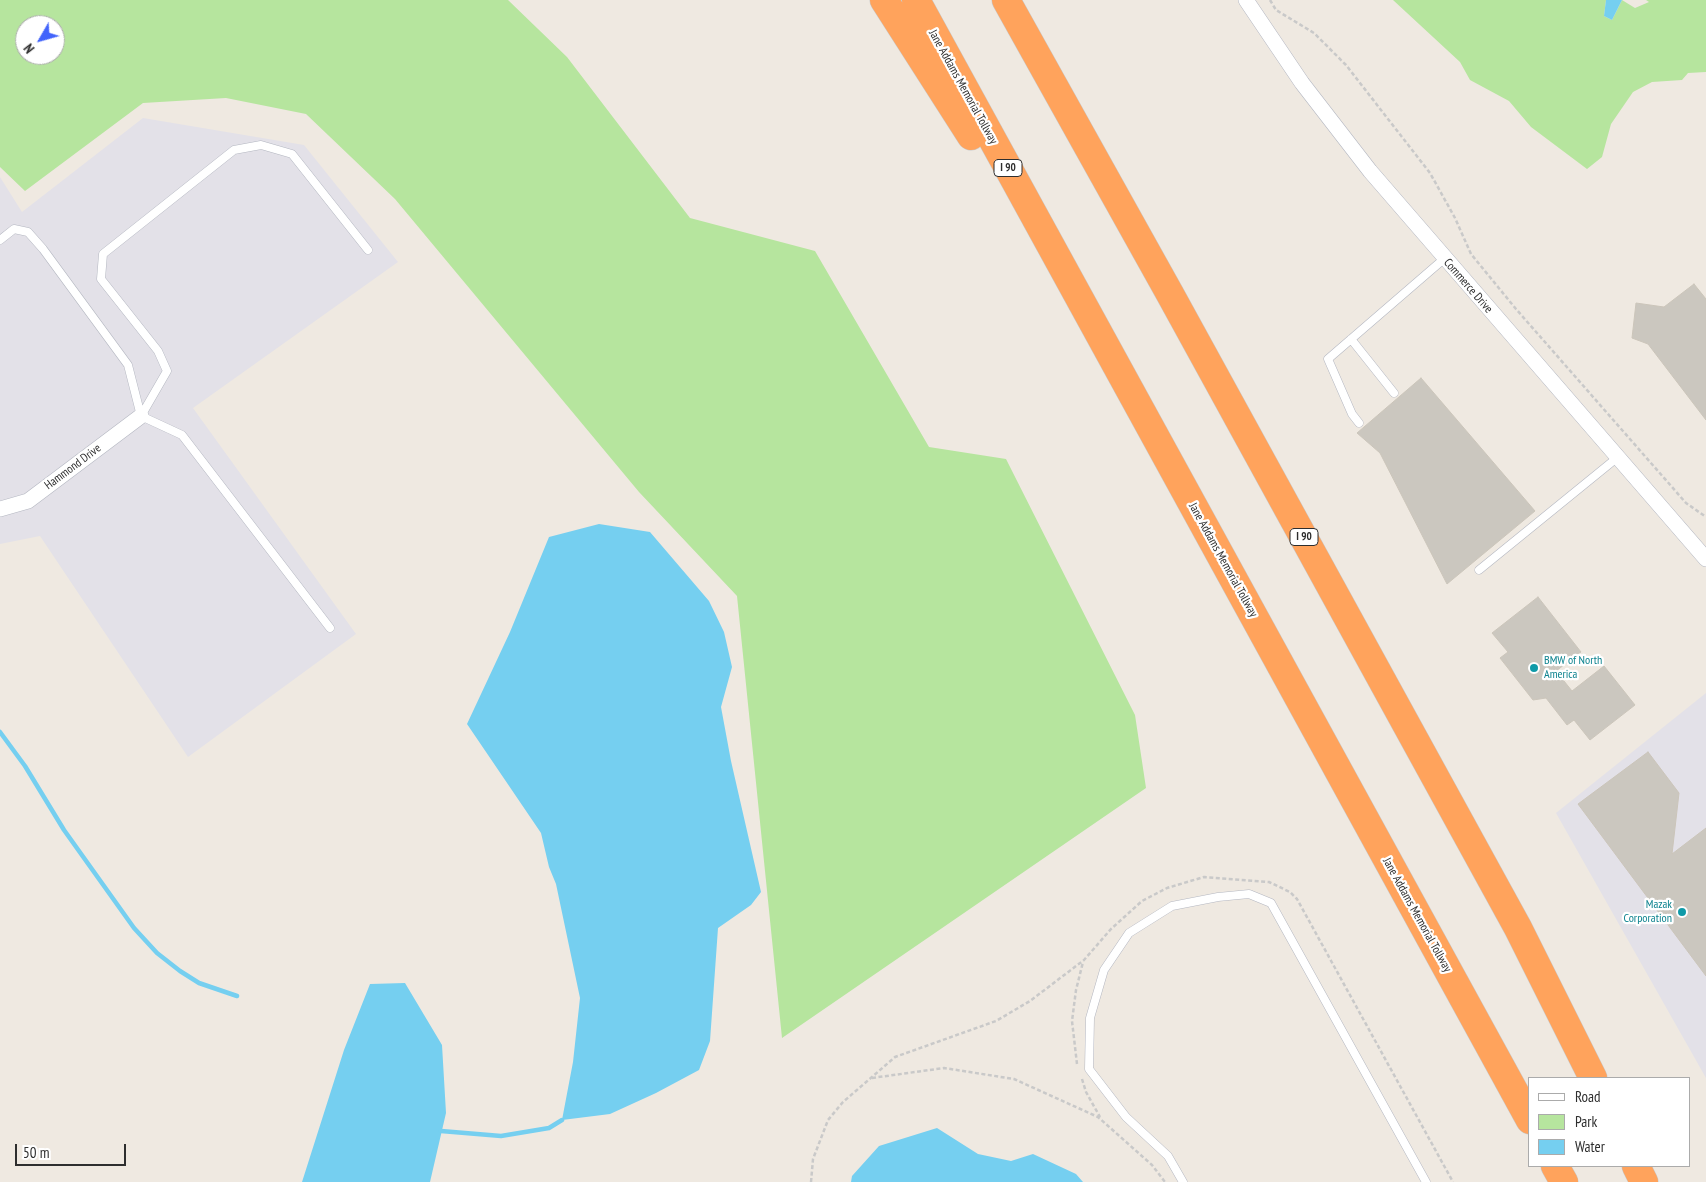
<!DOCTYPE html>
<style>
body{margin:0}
#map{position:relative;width:1706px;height:1182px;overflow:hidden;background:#efe9e1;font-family:"PT Sans Narrow",sans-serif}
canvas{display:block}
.legend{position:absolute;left:1528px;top:1077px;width:162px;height:90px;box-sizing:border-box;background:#fff;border:1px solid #ababab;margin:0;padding:6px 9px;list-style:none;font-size:15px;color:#2e2e2e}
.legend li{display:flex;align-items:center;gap:10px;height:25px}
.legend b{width:25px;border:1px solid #ababab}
.north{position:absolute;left:15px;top:15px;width:50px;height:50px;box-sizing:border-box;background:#fff;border:1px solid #ababab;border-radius:50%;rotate:232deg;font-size:14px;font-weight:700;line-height:20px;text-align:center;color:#2e2e2e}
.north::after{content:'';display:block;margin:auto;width:18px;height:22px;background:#4264fb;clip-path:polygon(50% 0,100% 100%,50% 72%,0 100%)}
.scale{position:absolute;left:15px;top:1144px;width:111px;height:22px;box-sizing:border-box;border:2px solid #2e2e2e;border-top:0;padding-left:6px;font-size:15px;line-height:18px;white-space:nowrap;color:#2e2e2e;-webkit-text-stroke:4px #fff;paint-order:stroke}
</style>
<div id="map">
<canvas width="1706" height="1182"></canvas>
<ul class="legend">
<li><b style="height:6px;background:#fff"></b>Road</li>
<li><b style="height:14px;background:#b6e59e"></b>Park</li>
<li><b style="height:14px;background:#75cff0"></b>Water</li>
</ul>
<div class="north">N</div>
<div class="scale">50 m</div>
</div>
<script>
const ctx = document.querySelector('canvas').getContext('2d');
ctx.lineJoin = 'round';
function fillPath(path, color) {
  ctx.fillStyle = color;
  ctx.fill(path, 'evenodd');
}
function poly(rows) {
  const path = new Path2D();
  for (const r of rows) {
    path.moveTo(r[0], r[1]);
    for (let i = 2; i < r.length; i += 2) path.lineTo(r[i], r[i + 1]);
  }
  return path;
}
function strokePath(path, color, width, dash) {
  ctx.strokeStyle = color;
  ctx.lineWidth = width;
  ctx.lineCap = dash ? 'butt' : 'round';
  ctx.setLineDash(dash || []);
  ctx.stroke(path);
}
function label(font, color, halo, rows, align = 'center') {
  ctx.font = font + ' "PT Sans Narrow",sans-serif';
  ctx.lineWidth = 4.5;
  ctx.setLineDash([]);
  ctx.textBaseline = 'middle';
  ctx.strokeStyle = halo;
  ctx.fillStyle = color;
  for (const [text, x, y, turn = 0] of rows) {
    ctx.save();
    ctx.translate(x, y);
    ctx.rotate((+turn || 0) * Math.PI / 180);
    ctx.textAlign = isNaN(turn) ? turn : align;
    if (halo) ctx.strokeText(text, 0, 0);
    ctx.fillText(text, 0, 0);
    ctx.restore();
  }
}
fillPath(poly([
 [143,118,304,145,398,262,193,408,356,634,188,757,40,536,0,544,0,177,22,212],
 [1706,693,1706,1078,1556,813]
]), '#e3e1e8');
fillPath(poly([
 [0,0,508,0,567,57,690,218,815,251,929,447,1006,459,1135,715,1146,788,782,1038,737,596,639,492,395,199,306,114,226,98,143,103,25,191,0,167],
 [25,25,55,25,55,55,25,55],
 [1393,0,1606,0,1604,16,1612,20,1622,0,1635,8,1649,2,1646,0,1706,0,1706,72,1688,73,1682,80,1652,82,1633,92,1611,124,1602,157,1587,169,1531,127,1509,101,1470,80,1460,62]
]), '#b6e59e');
fillPath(poly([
 [1606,0,1622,0,1612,20,1604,16],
 [599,524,650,532,709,601,724,632,732,667,721,707,731,761,761,892,751,905,718,928,710,1041,699,1070,656,1093,610,1114,562,1120,573,1062,580,998,556,884,549,867,541,833,467,724,510,632,549,537],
 [405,983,442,1045,446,1113,430,1182,302,1182,344,1050,370,984],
 [937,1128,978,1154,1011,1161,1033,1154,1076,1174,1083,1182,851,1182,852,1176,879,1146]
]), '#75cff0');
strokePath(poly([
 [0,732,25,766,64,830,134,928,157,953,180,971,199,983,237,996],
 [441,1131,501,1136,549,1128,562,1120]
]), '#75cff0', 4.5);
const building = poly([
 [1694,284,1706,299,1706,420,1648,344,1632,338,1636,303,1664,307,1694,284],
 [1421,378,1535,511,1447,584,1380,453,1357,433,1421,378],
 [1538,597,1581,652,1556,671,1572,691,1604,666,1635,705,1590,740,1574,720,1567,725,1546,698,1533,700,1500,658,1508,652,1492,633,1538,597],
 [1648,752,1679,793,1672,854,1706,828,1706,976,1578,804,1648,752]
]);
fillPath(building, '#cbc7bf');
strokePath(building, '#cbc5ba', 1);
const lane = poly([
 [0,240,14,229,28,232,43,249,128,365,141,416],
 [1351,339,1394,393],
 [141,416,167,371,158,351,101,279,103,254,234,150,261,145,292,154,368,250],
 [141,416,182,435,330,628],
 [1359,423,1352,414,1328,359,1445,258],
 [1479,570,1618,457],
 [1183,1182,1168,1156,1126,1117,1089,1069,1090,1018,1104,970,1129,933,1172,906,1218,897,1249,894,1271,903,1426,1182]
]);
const street = poly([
 [1246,0,1302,83,1370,171,1706,559],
 [0,509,28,501,141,416]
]);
const highway = poly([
 [884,0,971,136],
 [916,0,1530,1120],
 [1006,0,1170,294,1518,928,1593,1078],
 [1555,1166,1564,1182],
 [1636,1166,1644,1182]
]);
strokePath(lane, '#b4b7c1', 9);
strokePath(street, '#b4b7c1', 16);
strokePath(highway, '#c9c9c9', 29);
strokePath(poly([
 [1270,0,1276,10,1314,33,1346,65,1430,173,1455,218,1471,254,1516,309,1686,503,1706,517],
 [1077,1064,1072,1021,1076,990,1083,962],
 [872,1078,944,1068,1014,1079,1098,1117,1152,1165,1165,1182],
 [1082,1079,1086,1092,1100,1117],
 [811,1182,813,1159,828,1120,843,1102,895,1057,996,1021,1030,1001,1084,960,1111,929,1142,901,1167,888,1204,877,1269,882,1290,892,1297,899,1453,1182]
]), '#c9c9c9', 2.5, [4, 2.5]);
strokePath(lane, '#fff', 8);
strokePath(street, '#fff', 15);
strokePath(highway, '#ffa35c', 28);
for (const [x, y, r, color] of [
 [1534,668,5,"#0f9aa8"],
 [1682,912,5,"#0f9aa8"]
]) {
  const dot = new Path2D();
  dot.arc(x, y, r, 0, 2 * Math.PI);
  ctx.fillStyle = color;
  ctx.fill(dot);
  strokePath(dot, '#fff', 2);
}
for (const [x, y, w] of [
 [1008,168,28],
 [1304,537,28]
]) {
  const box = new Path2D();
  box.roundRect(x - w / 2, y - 8.5, w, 17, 4);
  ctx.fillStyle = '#fff';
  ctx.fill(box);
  strokePath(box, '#2e2e2e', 1);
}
label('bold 11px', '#2e2e2e', null, [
 ["I 90",1008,168],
 ["I 90",1304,537]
]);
label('12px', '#2e2e2e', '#fff', [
 ["Jane Addams Memorial Tollway",963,87,61],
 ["Commerce Drive",1468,286,49],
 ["Hammond Drive",73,467,-37],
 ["Jane Addams Memorial Tollway",1223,560,61],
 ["Jane Addams Memorial Tollway",1417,915,61]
]);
label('12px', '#0d838f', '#fff', [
 ["BMW of North",1544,661],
 ["America",1544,675],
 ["Mazak",1672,905,"right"],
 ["Corporation",1672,919,"right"]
], 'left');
</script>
